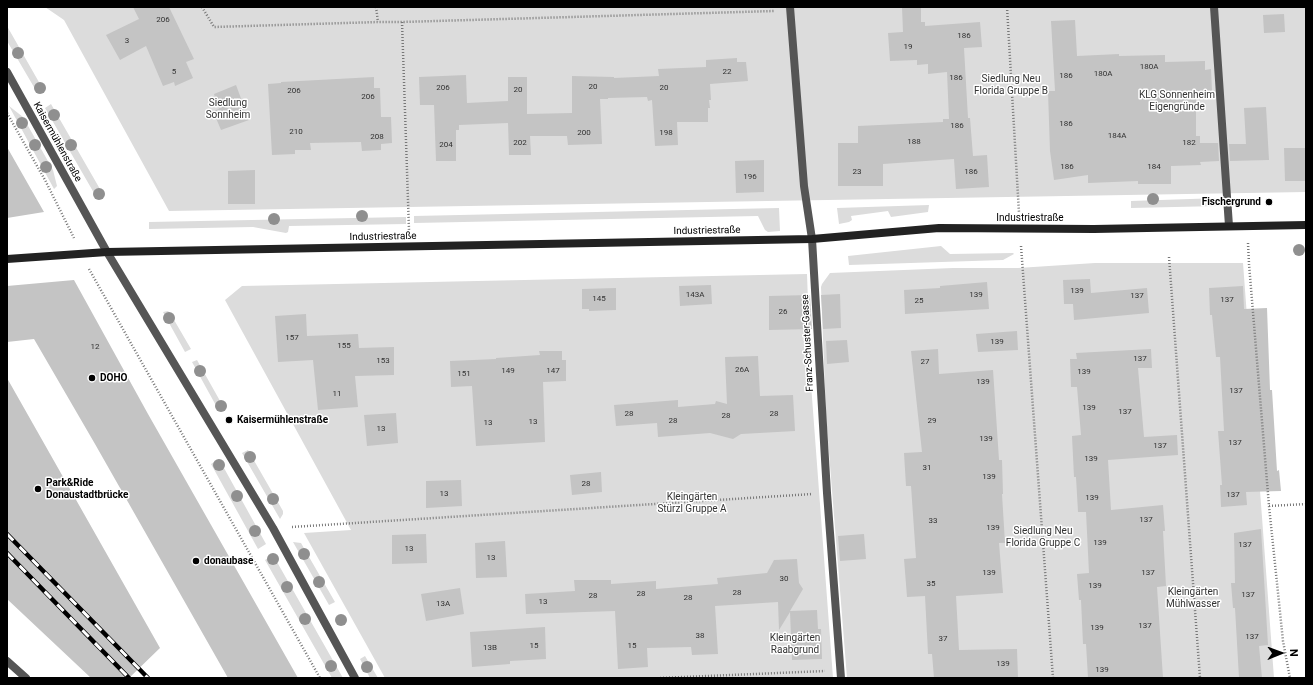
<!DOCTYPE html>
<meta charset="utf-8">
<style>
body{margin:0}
#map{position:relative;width:1313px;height:685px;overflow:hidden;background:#fff;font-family:Roboto,sans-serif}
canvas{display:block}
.frame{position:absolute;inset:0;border:8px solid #000;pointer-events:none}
.north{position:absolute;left:1261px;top:633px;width:40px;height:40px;-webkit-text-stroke:3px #fff;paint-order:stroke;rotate:89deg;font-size:11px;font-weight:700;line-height:16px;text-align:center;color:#000}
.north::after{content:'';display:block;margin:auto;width:14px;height:18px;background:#000;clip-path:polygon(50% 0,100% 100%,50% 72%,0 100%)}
</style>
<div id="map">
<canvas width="1313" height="685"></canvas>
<div class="frame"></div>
<div class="north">N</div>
</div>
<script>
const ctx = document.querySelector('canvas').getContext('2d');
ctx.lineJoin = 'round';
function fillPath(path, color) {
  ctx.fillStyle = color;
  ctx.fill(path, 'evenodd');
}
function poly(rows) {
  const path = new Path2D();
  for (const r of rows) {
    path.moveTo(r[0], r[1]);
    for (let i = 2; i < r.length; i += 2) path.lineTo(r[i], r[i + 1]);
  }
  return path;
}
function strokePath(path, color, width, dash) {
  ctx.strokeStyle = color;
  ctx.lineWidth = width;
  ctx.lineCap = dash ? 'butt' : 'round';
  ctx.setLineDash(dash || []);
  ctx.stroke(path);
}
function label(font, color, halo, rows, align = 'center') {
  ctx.font = font + ' Roboto,sans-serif';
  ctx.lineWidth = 3;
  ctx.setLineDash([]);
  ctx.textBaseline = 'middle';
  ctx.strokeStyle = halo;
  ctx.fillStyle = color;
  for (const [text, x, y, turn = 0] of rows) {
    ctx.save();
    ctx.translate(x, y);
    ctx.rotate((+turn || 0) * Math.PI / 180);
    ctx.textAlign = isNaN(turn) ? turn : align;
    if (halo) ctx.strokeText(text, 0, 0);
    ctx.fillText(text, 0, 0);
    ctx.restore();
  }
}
fillPath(poly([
 [45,7,1306,7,1306,192,169,211,64,20],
 [7,26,44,91,38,94,7,41],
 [51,104,104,196,98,200,45,108],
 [9,106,23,117,53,170,57,186,54,189],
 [1220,198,1221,200,1221,203,1219,206,1131,208,1131,201],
 [929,205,928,212,891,217,888,211,851,216,852,220,849,222,839,224,837,208],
 [779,208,780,231,768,232,765,230,758,216,414,223,414,216],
 [406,217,406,224,289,226,288,232,286,233,253,227,149,229,149,222],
 [941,246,950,254,1013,253,1014,254,1003,260,849,265,848,256],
 [1095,263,1243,263,1274,678,847,678,826,415,821,287,822,284,830,273,953,268,1018,268],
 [807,274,811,384,833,678,385,678,304,533,351,530,225,300,242,286],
 [168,311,170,313,191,349,185,352,163,312],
 [197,360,224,408,219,411,192,362],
 [248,450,283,511,283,514,280,519,242,453],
 [219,459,266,544,258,549,211,464],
 [293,542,301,543,335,602,329,605],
 [273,555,343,678,332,678,265,560],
 [365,656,378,678,370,678,360,659]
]), '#dcdcdc');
fillPath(poly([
 [133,7,169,7,194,59,186,62,193,78,175,86,174,82,163,86,146,46,120,60,106,35,139,19],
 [902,7,921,7,921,22,925,22,925,26,980,22,982,47,964,48,968,118,970,118,973,156,987,155,989,187,956,189,954,159,883,164,883,186,838,186,838,143,858,143,858,126,943,122,943,119,949,119,947,72,928,74,928,64,917,65,917,60,890,61,888,33,903,32],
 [1284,14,1285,32,1264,33,1263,15],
 [1075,20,1077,56,1119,54,1119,56,1165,55,1165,62,1205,61,1205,70,1211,69,1212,91,1196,91,1196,136,1200,136,1200,143,1218,143,1219,161,1200,162,1201,165,1171,166,1171,184,1138,184,1138,181,1088,183,1088,175,1054,180,1050,151,1048,91,1055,91,1051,21],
 [737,58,737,62,746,62,748,81,710,84,711,100,709,100,710,108,708,108,708,122,677,122,678,145,655,146,652,100,648,101,647,97,608,98,608,99,600,99,602,144,568,145,567,136,530,136,531,155,509,155,508,123,459,125,459,130,456,130,456,161,436,161,434,105,420,105,419,77,466,75,467,103,508,101,508,77,527,77,527,114,572,113,572,76,614,77,614,78,659,76,658,69,706,67,706,60],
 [374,77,374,88,380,88,381,117,391,117,392,143,381,144,381,150,362,151,361,142,310,143,311,150,295,150,295,154,272,155,268,84,281,83,281,82],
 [236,85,249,120,221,130,213,111,219,109,214,94],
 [1266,107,1269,160,1230,161,1229,144,1246,144,1244,108],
 [7,147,44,212,7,218],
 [1284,148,1306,148,1306,181,1285,181],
 [764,160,764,192,736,193,735,161],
 [255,170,255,204,228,204,228,171],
 [1090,279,1091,293,1147,288,1149,313,1074,320,1073,304,1064,304,1063,280],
 [74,280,148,414,298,678,228,678,95,444,34,339,7,342,7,286],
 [987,282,989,309,905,314,904,290,940,288,940,286],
 [711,285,712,304,680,306,679,286],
 [1243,286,1244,309,1267,308,1270,390,1272,390,1277,471,1279,470,1281,491,1246,492,1247,505,1221,507,1220,485,1222,485,1218,431,1224,431,1220,357,1216,357,1212,315,1210,315,1209,288],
 [616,288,616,310,589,311,589,309,582,309,582,289],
 [840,294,841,328,823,329,821,295],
 [810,295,812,329,769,330,769,296],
 [306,314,307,336,358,334,359,348,394,347,394,375,355,376,358,407,318,410,313,360,278,362,275,316],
 [1017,331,1018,350,978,352,976,334],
 [847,340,849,362,827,364,826,341],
 [938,349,939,374,993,370,999,460,1002,460,1003,494,1002,494,1005,543,999,543,1003,593,956,596,959,650,1017,649,1018,678,934,678,932,654,928,654,925,596,907,597,904,559,916,558,911,486,906,486,904,453,922,452,911,351],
 [1151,349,1152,368,1138,368,1144,437,1177,435,1178,455,1108,460,1111,510,1163,505,1165,531,1163,531,1166,586,1157,587,1163,678,1088,678,1086,644,1083,644,1081,600,1079,600,1077,574,1089,573,1086,512,1078,512,1076,477,1074,477,1072,436,1081,435,1077,387,1071,387,1070,359,1077,359,1076,353],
 [539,351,562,351,562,360,566,360,566,381,543,382,545,442,476,446,472,386,451,387,450,361,496,359,496,358,540,355],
 [758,356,760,396,793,395,795,431,741,434,733,439,710,433,658,437,657,423,616,426,614,405,678,400,678,407,715,404,716,401,727,404,725,357],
 [7,378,160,648,129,678,91,678,7,599],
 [396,413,398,443,367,446,364,415],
 [601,472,602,492,572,495,570,475],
 [461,480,462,506,426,508,426,481],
 [1261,529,1268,645,1259,646,1262,678,1239,678,1235,608,1233,608,1231,583,1235,583,1234,533],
 [426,534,427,563,392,564,392,535],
 [864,534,866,559,840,561,838,536],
 [505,541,507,577,476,578,475,543],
 [797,559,799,583,803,589,790,611,817,610,818,629,821,629,822,659,792,660,790,612,779,630,778,602,715,606,718,654,692,655,691,647,647,648,648,667,618,669,615,611,526,614,525,594,575,591,574,580,611,580,611,584,656,581,656,589,718,584,717,578,767,573,774,560],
 [460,588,464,614,426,621,421,594],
 [545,627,546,659,510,661,510,664,472,667,470,632]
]), '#c4c4c4');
strokePath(poly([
 [202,7,214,27,378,22,402,22,774,11],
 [376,7,378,22],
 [1007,7,1019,213],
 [402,22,409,230],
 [7,113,45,180,74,238],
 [1248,243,1249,264,1269,506,1283,641,1290,678],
 [1021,246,1053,678],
 [1169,257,1200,678],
 [89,269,320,678],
 [1269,506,1306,504],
 [292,527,812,494],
 [660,678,825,671]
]), '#777', 2.5, [1, 2]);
strokePath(poly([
 [1214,7,1229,226],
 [7,661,26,678]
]), '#555', 8);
strokePath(poly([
 [790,7,804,186,812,239,827,493,841,678],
 [7,72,107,252,273,528,355,678]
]), '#555', 8);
strokePath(poly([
 [7,259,107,252,812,239,939,228,1094,229,1306,225]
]), '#222', 8);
const rail = poly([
 [7,534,148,678],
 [7,553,129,678]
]);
strokePath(rail, '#000', 4.5);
strokePath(rail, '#fff', 3, [9]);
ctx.fillStyle = '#8f8f8f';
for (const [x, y] of [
 [18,53],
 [40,88],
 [54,115],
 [22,123],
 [35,145],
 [71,145],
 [46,167],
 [99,194],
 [1153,199],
 [362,216],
 [274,219],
 [1299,250],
 [169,318],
 [200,371],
 [221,406],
 [250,457],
 [219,465],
 [237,496],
 [273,499],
 [255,531],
 [304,554],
 [273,559],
 [319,582],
 [287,587],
 [305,619],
 [341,620],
 [331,666],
 [367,667]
]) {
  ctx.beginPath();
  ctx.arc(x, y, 6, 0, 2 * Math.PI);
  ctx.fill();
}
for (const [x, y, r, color] of [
 [1269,202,4,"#000"],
 [92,378,4,"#000"],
 [229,420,4,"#000"],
 [38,489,4,"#000"],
 [196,561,4,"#000"]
]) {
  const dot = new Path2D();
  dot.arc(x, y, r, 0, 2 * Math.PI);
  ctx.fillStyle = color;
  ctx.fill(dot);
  strokePath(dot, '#fff', 1.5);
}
label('8px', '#313131', null, [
 ["206",163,20],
 ["186",964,36],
 ["3",127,41],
 ["19",908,47],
 ["180A",1149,67],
 ["5",174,72],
 ["22",727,72],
 ["180A",1103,74],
 ["186",1066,76],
 ["186",956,78],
 ["20",593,87],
 ["206",443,88],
 ["20",664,88],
 ["20",518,90],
 ["206",294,91],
 ["206",368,97],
 ["186",1066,124],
 ["186",957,126],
 ["210",296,132],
 ["200",584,133],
 ["198",666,133],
 ["184A",1117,136],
 ["208",377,137],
 ["188",914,142],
 ["202",520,143],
 ["182",1189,143],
 ["204",446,145],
 ["186",1067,167],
 ["184",1154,167],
 ["23",857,172],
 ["186",971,172],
 ["196",750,177],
 ["139",1077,291],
 ["143A",695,295],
 ["139",976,295],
 ["137",1137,296],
 ["145",599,299],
 ["137",1227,300],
 ["25",919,301],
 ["26",783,312],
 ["157",292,338],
 ["139",997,342],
 ["155",344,346],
 ["12",95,347],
 ["137",1140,359],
 ["153",383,361],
 ["27",925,362],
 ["26A",742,370],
 ["149",508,371],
 ["147",553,371],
 ["139",1084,372],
 ["151",464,374],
 ["139",983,382],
 ["137",1236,391],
 ["11",337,394],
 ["139",1089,408],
 ["137",1125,412],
 ["28",629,414],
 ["28",774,414],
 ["28",726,416],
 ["28",673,421],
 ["29",932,421],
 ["13",533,422],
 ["13",488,423],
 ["13",381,429],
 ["139",986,439],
 ["137",1235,443],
 ["137",1160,446],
 ["139",1091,459],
 ["31",927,468],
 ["139",989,477],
 ["28",586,484],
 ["13",444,494],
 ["137",1233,495],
 ["139",1092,498],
 ["137",1146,520],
 ["33",933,521],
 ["139",993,528],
 ["139",1100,543],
 ["137",1245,545],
 ["13",409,549],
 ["13",491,558],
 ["139",989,573],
 ["137",1148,573],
 ["30",784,579],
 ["35",931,584],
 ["139",1095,586],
 ["28",737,593],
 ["28",641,594],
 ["137",1248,595],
 ["28",593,596],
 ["28",688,598],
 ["13",543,602],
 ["13A",443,604],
 ["137",1145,626],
 ["139",1097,628],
 ["38",700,636],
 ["137",1252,637],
 ["37",943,639],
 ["15",534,646],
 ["15",632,646],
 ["13B",490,648],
 ["139",1003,664],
 ["139",1102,670]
]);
label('10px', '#333', '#fff', [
 ["Siedlung Neu",1011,79],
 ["Florida Gruppe B",1011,91],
 ["KLG Sonnenheim",1177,95],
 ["Eigengründe",1177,107],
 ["Siedlung",228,103],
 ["Sonnheim",228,115],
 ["Kleingärten",692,497],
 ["Stürzl Gruppe A",692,509],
 ["Siedlung Neu",1043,531],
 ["Florida Gruppe C",1043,543],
 ["Kleingärten",1193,592],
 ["Mühlwasser",1193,604],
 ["Kleingärten",795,638],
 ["Raabgrund",795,650]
]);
label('10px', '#000', '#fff', [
 ["Kaisermühlenstraße",57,142,61],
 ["Industriestraße",1030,218],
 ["Industriestraße",707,231,-1],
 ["Industriestraße",383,237,-1],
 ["Franz-Schuster-Gasse",808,343,-93]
]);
label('bold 10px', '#000', '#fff', [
 ["Fischergrund",1261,202,"right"],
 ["DOHO",100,378],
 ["Kaisermühlenstraße",237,420],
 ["Park&Ride",46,483],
 ["Donaustadtbrücke",46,495],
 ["donaubase",204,561]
], 'left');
</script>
